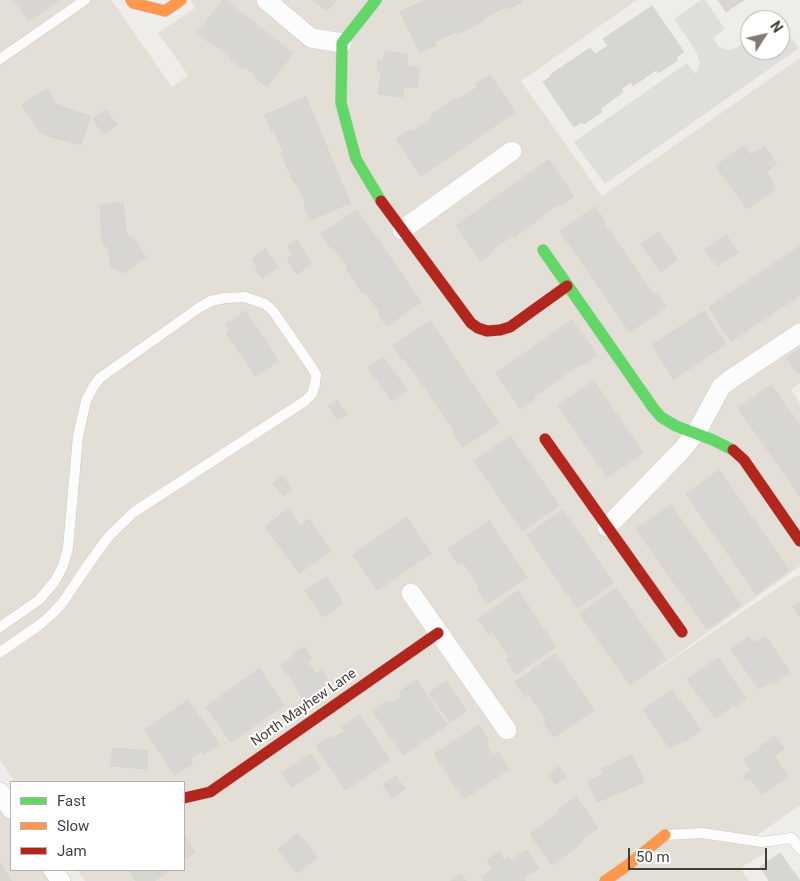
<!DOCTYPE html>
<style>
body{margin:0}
#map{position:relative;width:800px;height:881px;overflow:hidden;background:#efede9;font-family:Roboto,sans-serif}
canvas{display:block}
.legend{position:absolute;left:10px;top:781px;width:175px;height:90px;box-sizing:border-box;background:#fff;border:1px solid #b4b2af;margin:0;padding:6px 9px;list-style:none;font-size:15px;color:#443f37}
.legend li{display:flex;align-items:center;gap:10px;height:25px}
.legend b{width:25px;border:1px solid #b4b2af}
.north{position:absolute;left:740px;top:10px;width:50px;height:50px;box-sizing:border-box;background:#fff;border:1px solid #b4b2af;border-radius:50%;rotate:55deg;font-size:14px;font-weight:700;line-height:20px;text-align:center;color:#443f37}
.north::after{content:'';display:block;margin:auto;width:18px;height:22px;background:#807c75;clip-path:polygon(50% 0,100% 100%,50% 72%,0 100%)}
.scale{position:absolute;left:628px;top:848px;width:139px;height:22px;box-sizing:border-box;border:2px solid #443f37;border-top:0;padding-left:6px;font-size:15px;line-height:18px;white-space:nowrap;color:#443f37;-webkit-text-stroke:4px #fff;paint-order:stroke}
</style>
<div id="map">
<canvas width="800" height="881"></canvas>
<ul class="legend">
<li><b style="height:6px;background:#63d668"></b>Fast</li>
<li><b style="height:6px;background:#ff974d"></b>Slow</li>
<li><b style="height:6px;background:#b3261e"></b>Jam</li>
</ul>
<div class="north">N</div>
<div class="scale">50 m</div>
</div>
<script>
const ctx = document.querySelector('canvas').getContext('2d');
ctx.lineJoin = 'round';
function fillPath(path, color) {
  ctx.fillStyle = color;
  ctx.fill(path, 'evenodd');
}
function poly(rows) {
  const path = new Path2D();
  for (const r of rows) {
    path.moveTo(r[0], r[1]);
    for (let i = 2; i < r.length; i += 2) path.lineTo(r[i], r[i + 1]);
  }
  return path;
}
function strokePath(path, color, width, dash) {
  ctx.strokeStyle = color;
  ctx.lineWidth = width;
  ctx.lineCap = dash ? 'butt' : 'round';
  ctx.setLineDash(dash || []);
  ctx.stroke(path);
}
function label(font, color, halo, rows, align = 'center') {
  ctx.font = font + ' Roboto,sans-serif';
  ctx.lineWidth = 4;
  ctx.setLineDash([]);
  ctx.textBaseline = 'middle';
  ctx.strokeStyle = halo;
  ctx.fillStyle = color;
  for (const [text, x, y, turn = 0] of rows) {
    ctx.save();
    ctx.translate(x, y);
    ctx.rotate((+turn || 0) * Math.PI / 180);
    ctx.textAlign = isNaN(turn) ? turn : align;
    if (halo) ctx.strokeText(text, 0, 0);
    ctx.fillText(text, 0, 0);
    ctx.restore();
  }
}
fillPath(poly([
 [0,0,111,0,172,87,188,75,158,33,195,8,190,0,637,0,521,81,602,196,800,58,800,383,791,390,800,403,800,566,643,679,796,576,800,576,800,805,756,836,762,842,767,852,740,868,749,881,85,881,77,870,184,870,184,782,15,782,0,760],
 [0,803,11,820,11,870,46,870,50,881,0,881]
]), '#e3dfd7');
fillPath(poly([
 [701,0,705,0,725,29,713,38,719,47,729,50,738,47,750,38,750,50,780,50,780,20,799,48,605,184,574,142,687,63,695,74,700,63,696,51,674,19]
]), '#e0deda');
const building = poly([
 [14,0,59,0,29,21,14,0],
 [223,0,225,0,293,53,267,87,254,77,256,75,245,67,243,69,229,58,230,56,211,42,210,43,197,33,223,0],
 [313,0,336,0,327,11,313,0],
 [425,0,522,0,522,2,507,9,506,7,484,18,485,20,457,34,456,32,434,42,436,45,420,52,400,12,425,0],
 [718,0,744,0,726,12,718,0],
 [652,6,684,52,676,57,678,60,658,73,656,70,633,86,631,82,621,89,623,92,600,109,602,112,584,124,582,122,574,127,543,82,551,76,550,75,590,48,595,54,608,46,603,39,652,6],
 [385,51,408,55,407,66,419,68,417,88,404,86,402,97,378,94,381,72,377,71,378,61,383,62,385,51],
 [490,75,515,112,421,176,396,139,410,130,411,132,432,118,430,116,456,98,458,100,478,87,476,84,490,75],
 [47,89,57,105,90,116,81,145,42,134,22,105,47,89],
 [306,97,350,203,310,220,304,205,306,204,296,181,294,183,281,153,283,152,274,130,271,131,265,115,306,97],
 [106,110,117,125,103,134,93,119,106,110],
 [744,146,751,155,764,146,777,164,766,172,774,183,771,185,775,189,747,209,716,166,744,146],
 [548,160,574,196,560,206,558,204,514,238,513,235,492,250,493,252,481,261,456,226,548,160],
 [123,202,126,232,130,238,132,237,146,257,123,273,111,266,109,253,110,252,102,241,100,205,123,202],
 [595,207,605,221,603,222,654,295,656,293,666,307,630,332,560,231,595,207],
 [357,210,421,302,387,326,378,314,380,312,366,293,364,295,345,267,347,266,333,247,331,248,321,234,357,210],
 [658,232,677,259,661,272,641,244,658,232],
 [726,235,738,252,717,266,705,250,726,235],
 [296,240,312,263,297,274,287,259,293,254,288,246,296,240],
 [800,246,800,295,731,341,709,307,800,246],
 [265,249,278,267,262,278,255,268,257,266,252,259,265,249],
 [245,311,270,347,269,348,278,361,256,376,226,333,230,330,226,324,230,321,231,322,241,315,240,314,245,311],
 [704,311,726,344,674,379,652,345,704,311],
 [572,320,597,355,583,365,582,363,533,397,535,399,521,409,496,373,572,320],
 [430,321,499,423,463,447,453,434,455,432,405,359,403,360,393,346,430,321],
 [800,349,800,372,798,374,787,358,800,349],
 [383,357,407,390,392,401,368,368,383,357],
 [594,381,643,453,607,477,558,405,594,381],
 [771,385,800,425,800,496,738,408,771,385],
 [337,400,347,414,338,420,328,406,337,400],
 [510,436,559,505,523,531,474,461,510,436],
 [719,470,789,570,756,594,686,494,719,470],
 [282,476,292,490,283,496,273,483,282,476],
 [671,505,741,605,707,629,636,529,671,505],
 [289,510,300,526,309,519,331,551,299,573,265,526,273,520,279,517,279,515,289,510],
 [563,510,613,583,577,608,527,535,563,510],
 [406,517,431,553,378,590,353,555,406,517],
 [489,521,527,577,487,604,477,589,480,587,463,562,459,564,448,549,489,521],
 [326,577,343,603,323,617,305,591,326,577],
 [616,588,666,659,630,685,580,614,616,588],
 [518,591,556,647,516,674,506,659,509,657,492,631,488,634,478,619,518,591],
 [800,602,800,617,793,607,800,602],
 [765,636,790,672,774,684,769,678,768,679,770,682,759,689,731,649,749,637,754,643,765,636],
 [304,647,312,658,307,662,316,674,321,670,330,683,305,701,296,689,297,688,290,674,288,675,281,665,293,656,292,655,304,647],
 [555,654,594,710,554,737,543,722,547,720,529,695,525,697,515,682,555,654],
 [718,658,746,699,734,707,730,701,728,702,731,707,715,718,687,679,718,658],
 [259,669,284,705,231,742,206,707,259,669],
 [416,680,447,725,403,755,373,711,387,701,390,704,402,696,399,692,416,680],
 [446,681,466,711,450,722,429,693,446,681],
 [672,690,701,730,685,742,684,741,680,743,679,742,670,748,643,710,672,690],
 [188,700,219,744,204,754,202,750,190,759,193,763,175,775,145,730,188,700],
 [360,715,390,760,346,790,316,746,331,736,333,739,345,731,342,727,360,715],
 [479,725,489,740,485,743,493,755,498,752,509,769,464,799,434,754,479,725],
 [775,736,784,748,774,756,788,776,762,794,751,779,747,781,743,776,751,770,744,760,762,747,761,746,775,736],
 [113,748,148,751,147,769,111,766,113,748],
 [310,754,320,769,292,787,282,773,310,754],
 [632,755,644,782,597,802,588,781,604,774,601,769,632,755],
 [559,767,566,777,556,784,549,775,559,767],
 [396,776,405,789,392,798,383,785,396,776],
 [576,797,598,828,581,839,583,842,552,865,530,834,560,812,558,810,576,797],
 [298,833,317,857,297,873,278,849,298,833],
 [184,836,195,852,184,860,184,836],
 [526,850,539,868,524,878,525,880,524,881,484,881,481,877,493,869,487,860,499,852,504,861,509,857,511,860,526,850],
 [780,853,800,881,769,881,760,867,780,853],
 [0,863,12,881,0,881,0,863],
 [128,870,170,870,154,881,136,881,128,870],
 [461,874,466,881,451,881,461,874]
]);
fillPath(building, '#d8d6d2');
strokePath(building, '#d7d4cf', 1);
const lane = poly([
 [0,59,85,0],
 [0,627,39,600,55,581,63,566,68,548,78,436,86,401,93,387,100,378,200,307,211,301,225,298,245,297,265,304,273,311,313,369,316,375,315,384,312,394,305,401,134,512,109,536,88,565,63,602,51,615,38,626,0,652],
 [666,835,702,833,762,842,792,838,800,849]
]);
const street = poly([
 [266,0,311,38,342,43],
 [402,230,512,151],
 [607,527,680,452,696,433,721,387,731,379,800,333],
 [411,593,507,730],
 [0,792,11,809],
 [53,870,61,881]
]);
const fast = poly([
 [376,0,342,43,341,103,356,159,381,201],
 [543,250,654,409,661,417,676,426,713,440,733,450]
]);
const slow = poly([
 [131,0,133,3,165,11,181,0],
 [605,881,628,865,665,835]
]);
const jam = poly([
 [381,201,471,323,478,328,487,331,500,330,510,327,567,286],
 [545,439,682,632],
 [733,450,744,460,800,541],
 [184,798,210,792,438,633]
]);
strokePath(lane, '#cdcbc7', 11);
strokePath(street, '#cdcbc7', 20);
strokePath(fast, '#cdcac1', 12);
strokePath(slow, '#cdcac1', 12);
strokePath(jam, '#cdcac1', 12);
strokePath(lane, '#fdfcfc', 10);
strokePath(street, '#fdfcfc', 19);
strokePath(fast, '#63d668', 11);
strokePath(slow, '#ff974d', 11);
strokePath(jam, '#b3261e', 11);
label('14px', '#443f37', '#fff', [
 ["North Mayhew Lane",304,708,-35]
]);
</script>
